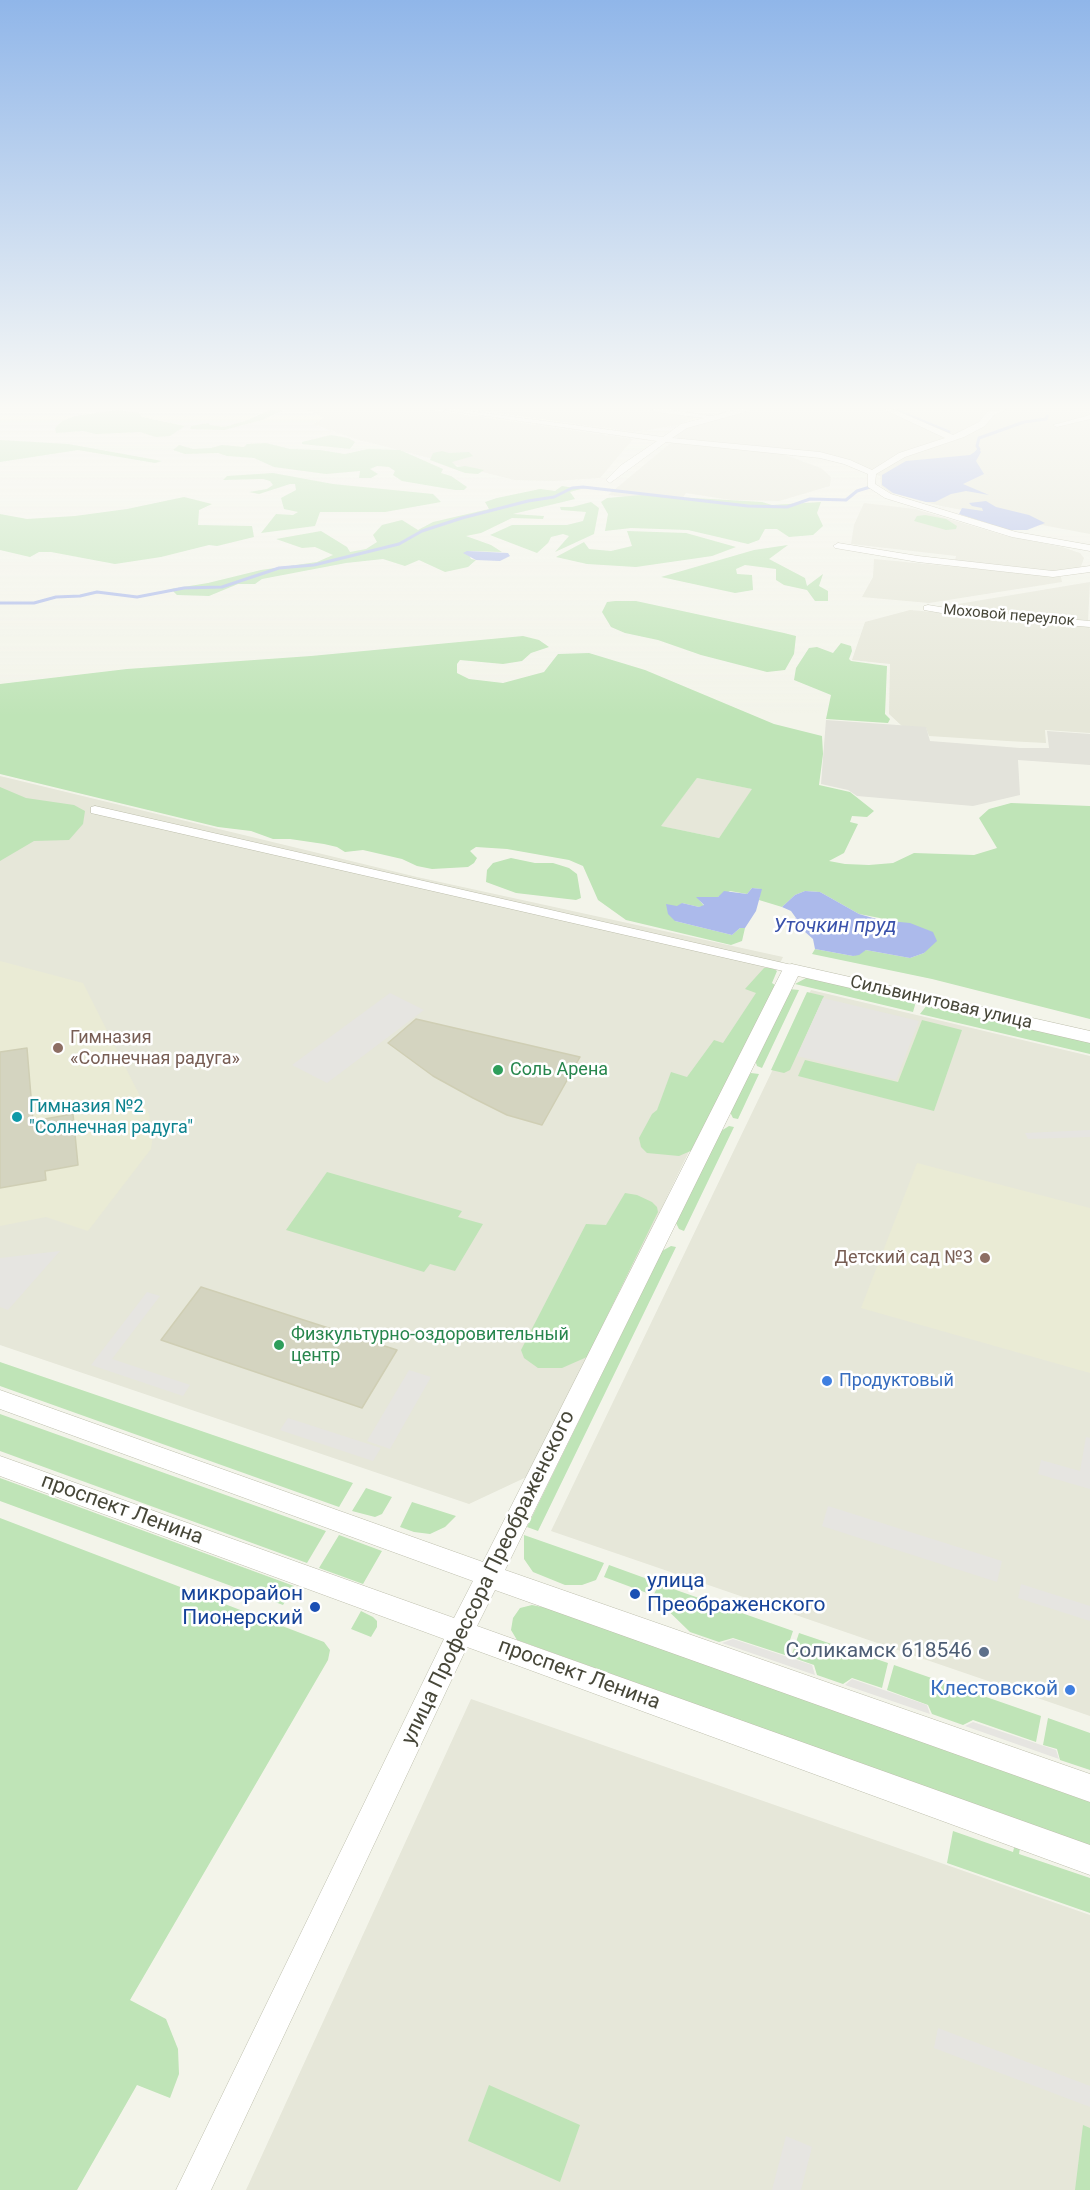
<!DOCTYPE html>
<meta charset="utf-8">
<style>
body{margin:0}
canvas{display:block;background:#f3f4ea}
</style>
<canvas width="1090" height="2190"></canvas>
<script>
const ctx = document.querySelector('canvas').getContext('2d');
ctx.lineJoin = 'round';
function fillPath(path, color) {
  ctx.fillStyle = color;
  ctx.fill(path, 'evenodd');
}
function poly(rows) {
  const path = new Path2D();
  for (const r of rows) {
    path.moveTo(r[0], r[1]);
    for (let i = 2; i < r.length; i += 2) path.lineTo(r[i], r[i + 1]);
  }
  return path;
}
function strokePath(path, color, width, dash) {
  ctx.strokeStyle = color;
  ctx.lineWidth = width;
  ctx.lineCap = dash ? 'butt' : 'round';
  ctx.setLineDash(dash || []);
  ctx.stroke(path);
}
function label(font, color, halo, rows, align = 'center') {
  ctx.font = font + ' Roboto,sans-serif';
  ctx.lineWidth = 5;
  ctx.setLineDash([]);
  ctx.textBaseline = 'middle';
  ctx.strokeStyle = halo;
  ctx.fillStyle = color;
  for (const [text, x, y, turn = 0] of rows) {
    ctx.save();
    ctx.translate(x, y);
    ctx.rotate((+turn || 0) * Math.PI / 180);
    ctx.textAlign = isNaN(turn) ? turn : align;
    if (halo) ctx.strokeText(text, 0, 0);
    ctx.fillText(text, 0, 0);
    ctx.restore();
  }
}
fillPath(poly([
 [308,410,433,410,633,439,600,478,554,481,514,480,356,439,324,428,313,424,324,418],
 [476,410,646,410,696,416,679,425,635,432],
 [748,410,1090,410,1090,534,941,506,891,493,881,486,880,476,836,456,681,440,674,435,687,426],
 [673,441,774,451,821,468,831,477,830,486,779,501,731,500,686,493,679,503,608,495],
 [864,503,915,509,1006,536,1062,547,1080,553,1084,558,1080,569,1059,572,955,561,956,556,851,544,854,525],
 [874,559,1061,577,1062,582,929,603,862,597,873,577],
 [1090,582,1088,621,959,609,958,604],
 [910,610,1088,626,1090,629,1090,733,1045,730,1046,743,1007,741,929,736,926,728,902,726,889,714,890,664,852,660,865,622],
 [0,776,417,877,783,957,533,1474,469,1504,0,1345],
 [697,778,753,789,719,838,660,826],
 [811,990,1090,1056,1090,1716,551,1531],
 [471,1699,1090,1915,1090,2190,246,2190]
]), '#e6e7d9');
fillPath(poly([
 [826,720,926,727,930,741,1020,748,1049,748,1047,731,1090,734,1090,765,1018,760,1020,795,973,806,857,796,848,790,821,784]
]), '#e3e3db');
fillPath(poly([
 [0,961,83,983,149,1114,153,1136,151,1149,88,1231,46,1217,0,1226],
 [917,1163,1090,1208,1090,1373,861,1308]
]), '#eaebd5');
fillPath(poly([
 [117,410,139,413,142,417,185,426,170,436,156,437,140,432,96,434,83,431,56,433,55,428,62,421,75,416],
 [269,410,284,410,262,420,224,430,190,429,191,426,208,423,210,425,224,427,248,420],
 [331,435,348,438,355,442,350,449,302,444,302,442],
 [0,440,68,444,162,461,155,463,78,450,0,462],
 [266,443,290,449,320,450,345,454,368,449,400,450,443,469,441,473,451,476,467,487,464,490,455,490,402,481,393,475,395,471,389,467,377,466,370,469,378,474,371,478,359,478,360,471,326,474,274,467,254,458,227,456,218,453,185,454,173,450,179,445,193,449,211,448,222,445,244,447,247,444],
 [442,451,449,453,469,452,473,456,452,462,457,467,465,466,484,470,478,474,465,473,430,460,433,453],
 [273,473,333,484,433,494,441,502,385,512,320,512,315,526,261,533,276,514,293,515,298,512,284,509,281,498,296,490,295,484,290,484,259,494,249,492,267,489,273,485,270,481,263,479,223,480,227,476],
 [562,486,581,489,570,492,575,499,513,514,544,516,543,519,512,518,481,533,466,536,491,545,502,552,467,551,471,559,476,560,468,567,445,572,419,560,405,566,383,559,346,563,262,579,255,584,238,584,209,596,177,595,171,589,208,583,261,570,317,562,333,555,315,547,302,548,276,539,321,531,347,547,350,552,366,549,377,542,373,535,382,525,402,520,418,530,433,522,489,509,485,502,497,498,540,489,555,491],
 [642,495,762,502,772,505,821,502,817,513,823,526,813,535,789,537,777,529,765,529,759,540,748,544,688,530,631,528,605,531,608,514,601,502,607,498],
 [184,497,212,504,199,510,198,525,252,526,254,537,217,546,209,545,161,557,115,564,51,552,39,552,30,557,0,550,0,514,27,519,75,516,127,509],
 [591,502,599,508,594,534,555,552,569,536,563,534,551,537,548,543,537,553,490,535,512,525,567,525,583,521,586,512,561,510,560,507,572,507],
 [925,515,946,519,957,526,956,529,946,530,914,521,917,516],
 [627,531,686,533,736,547,712,556,636,567,587,564,556,557,584,542,589,549,611,551,632,546],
 [788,545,769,559,805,578,807,586,823,574,819,586,828,591,828,601,815,601,807,590,784,585,776,580,776,569,745,565,736,569,737,574,752,575,753,590,735,593,661,577,754,550],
 [615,601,636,601,784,633,796,636,794,654,785,670,767,672,701,655,658,640,625,633,611,627,602,612,607,602],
 [523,636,539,640,549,647,531,653,522,661,503,664,460,660,457,664,457,673,469,679,503,683,544,672,558,654,589,653,645,670,774,724,822,736,823,754,819,785,850,792,874,811,867,817,852,816,850,822,858,824,844,853,829,861,845,864,869,865,893,863,914,853,974,855,997,848,979,818,989,809,1011,803,1090,806,1090,1019,932,979,812,954,815,949,853,956,866,950,910,958,924,953,929,946,895,921,859,914,820,892,805,891,795,895,782,907,759,900,761,889,752,888,747,894,730,891,718,897,697,897,704,906,699,907,682,903,675,921,732,935,740,928,745,928,742,941,731,945,626,920,598,900,583,866,569,860,507,849,476,847,470,851,477,858,474,863,468,867,432,869,417,866,402,859,363,850,345,852,337,847,324,844,290,839,273,839,251,831,218,827,0,774,0,684,127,669,311,656],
 [697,778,752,789,719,838,661,826],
 [841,643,851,646,852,651,849,659,851,661,887,666,885,714,890,719,888,723,826,719,831,695,794,680,796,668,809,648,817,647,833,653],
 [0,787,26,798,74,805,85,811,83,824,69,840,34,841,0,861],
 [511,858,535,863,553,863,569,868,577,874,581,898,576,900,516,893,486,882,487,870,493,863],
 [764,968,772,968,777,971,772,983,775,985,693,1150,679,1156,647,1153,641,1147,639,1138,652,1114,657,1110,671,1072,687,1077,714,1040,723,1043,756,993,745,989],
 [808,977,914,1002,915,1005,913,1012,795,984],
 [789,989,799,990,762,1068,757,1066,755,1060],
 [807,992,824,996,790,1070,784,1073,771,1070],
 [927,1005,1090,1041,1090,1054,920,1014],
 [922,1020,962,1030,934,1111,798,1076,805,1060,898,1082],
 [751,1073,759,1074,738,1119,733,1118,730,1112,747,1076],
 [729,1126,734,1127,684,1231,679,1229,676,1223,721,1131],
 [327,1172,462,1211,458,1217,483,1224,455,1271,430,1264,424,1272,286,1230],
 [625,1193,637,1195,652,1202,657,1207,658,1212,587,1357,562,1368,538,1368,524,1358,521,1350,586,1224,606,1225],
 [671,1246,676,1247,538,1531,527,1527,662,1251],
 [0,1362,353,1483,339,1507,0,1386],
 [0,1414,326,1531,307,1563,0,1451],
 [0,1478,294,1586,283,1605,0,1501],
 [366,1488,392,1497,382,1514,375,1517,352,1511],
 [412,1502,456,1516,445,1527,430,1534,414,1532,400,1527],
 [0,1518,324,1642,330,1650,328,1660,130,2000,166,2019,178,2049,179,2074,170,2098,137,2085,77,2190,0,2190],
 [339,1535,382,1551,363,1584,319,1568],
 [524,1535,604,1563,596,1580,582,1585,565,1585,533,1572,524,1559],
 [609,1565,653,1581,647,1593,604,1577],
 [659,1584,793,1631,785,1655,733,1638,719,1642,690,1632,653,1596],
 [532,1605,547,1608,1090,1802,1090,1846,517,1640,511,1630,513,1618,520,1608],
 [361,1611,373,1617,377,1621,377,1627,371,1637,351,1629],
 [799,1633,888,1663,882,1688,852,1678,843,1684,817,1675,814,1665,791,1657],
 [894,1665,1041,1716,1036,1742,973,1720,963,1725,932,1714,928,1705,887,1690],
 [1048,1718,1090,1733,1090,1770,1060,1760,1057,1749,1043,1745],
 [953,1831,1013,1852,1016,1840,1021,1842,1019,1854,1090,1878,1090,1913,947,1863],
 [489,2085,580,2125,560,2182,468,2141],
 [1083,2125,1090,2128,1090,2190,1075,2190]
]), '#bfe4b7');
fillPath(poly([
 [390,993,424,1010,327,1083,292,1065],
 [823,998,919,1021,896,1080,797,1056],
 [1090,1130,1090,1137,1028,1139,1025,1133],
 [60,1251,8,1310,0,1307,0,1258],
 [147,1292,160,1296,112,1359,190,1385,183,1396,91,1365],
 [409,1370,431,1377,390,1449,367,1441],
 [288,1418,381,1448,373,1461,280,1430],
 [1086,1437,1090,1438,1090,1489,1038,1474,1041,1460,1080,1471],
 [828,1506,1002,1561,997,1582,822,1526],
 [1021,1584,1090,1606,1090,1621,1018,1598],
 [733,1639,812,1665,815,1675,722,1643],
 [852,1679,927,1705,930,1714,845,1685],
 [973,1722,1056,1750,1059,1759,965,1726],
 [938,2028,1090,2086,1090,2107,934,2048],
 [786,2136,812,2147,801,2190,772,2190]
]), '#e6e5e1');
fillPath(poly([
 [979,449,981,452,976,461,984,474,963,484,989,495,966,491,951,494,935,502,926,502,893,493,882,485,882,475,906,461,970,455],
 [986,501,996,507,1029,515,1045,523,1027,530,1008,530,959,514,962,508,983,511,982,508,972,506,969,503],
 [467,551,508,553,510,556,500,561,476,560,463,553],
 [752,888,762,889,756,911,745,928,740,928,732,935,675,921,668,914,666,904,677,906,682,903,699,907,704,905,696,897,718,897,724,891,747,894],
 [805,891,820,892,859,914,880,920,910,923,933,932,937,941,924,953,910,958,866,950,859,955,853,956,815,949,813,939,795,923,793,920,796,918,791,911,782,907,795,895]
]), '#acbaeb');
strokePath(poly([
 [895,410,949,432],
 [976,453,979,449,977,446,979,438,1024,422,1046,419,1047,416],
 [0,603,34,603,56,597,80,596,97,592,137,597,184,588,222,587,279,568,314,565,399,544,422,531,462,518,528,501,554,497,572,488,583,487,748,506,787,507,810,499,846,500,857,491,870,487]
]), '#acbaeb', 3);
const building = poly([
 [416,1019,580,1057,542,1125,507,1115,473,1098,433,1076,388,1043,416,1019],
 [27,1048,33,1121,73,1114,78,1165,45,1171,46,1180,0,1188,0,1052,27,1048],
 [201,1287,397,1350,362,1408,161,1340,201,1287]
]);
fillPath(building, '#d4d4c0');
strokePath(building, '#cfceb4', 1.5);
const minor = poly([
 [444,410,462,410,663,437,681,424,704,418,656,412,652,410,672,410,711,416,735,410,746,410,745,412,687,428,672,438,820,452,850,460,872,470,899,453,945,438,885,410,895,410,953,435,979,422,988,411,1006,410,994,415,985,426,964,437,905,457,876,474,875,484,891,494,1016,532,1090,545,1090,551,1012,537,885,498,868,487,868,474,844,464,820,458,666,442,610,483,606,480,620,466,657,441,444,410],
 [1090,415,1090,419,1057,427,1053,425,1090,415],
 [838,543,918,556,1053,571,1090,566,1090,572,1053,577,918,562,835,548,833,546,838,543],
 [928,605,959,610,1090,621,1090,627,959,616,924,610,924,606,928,605],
 [95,806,792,965,799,969,792,973,91,813,91,807,95,806]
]);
const tertiary = poly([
 [792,964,1090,1031,1090,1043,798,976,505,1570,1090,1774,1090,1802,495,1590,477,1626,1090,1845,1090,1875,467,1647,211,2190,176,2190,444,1639,0,1476,0,1456,454,1618,473,1581,0,1409,0,1390,483,1562,783,969,786,965,792,964]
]);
strokePath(minor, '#bebfad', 1);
strokePath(tertiary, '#bebfad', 1);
fillPath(minor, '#fff');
fillPath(tertiary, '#fff');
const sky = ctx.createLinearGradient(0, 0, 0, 716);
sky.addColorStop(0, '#90b6e9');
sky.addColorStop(0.57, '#fafaf6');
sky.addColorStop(1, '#fafaf600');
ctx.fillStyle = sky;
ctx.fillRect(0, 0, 1090, 716);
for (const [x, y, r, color] of [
 [58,1048,6,"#8d6e63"],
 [498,1070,6,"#2e9e5b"],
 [17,1117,6,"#0f9aa8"],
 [985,1258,6,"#8d6e63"],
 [279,1345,6,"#2e9e5b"],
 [827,1381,6,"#3f7fe0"],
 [635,1594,6,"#1a4fb4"],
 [315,1607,6,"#1a4fb4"],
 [984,1652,6,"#5c6f8a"],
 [1070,1690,6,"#3f7fe0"]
]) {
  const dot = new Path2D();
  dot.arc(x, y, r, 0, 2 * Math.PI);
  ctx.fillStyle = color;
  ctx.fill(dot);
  strokePath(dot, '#fff', 2);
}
label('15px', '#474739', '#fff', [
 ["Моховой переулок",1009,616,5]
]);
label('18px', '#474739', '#fff', [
 ["Сильвинитовая улица",941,1003,13]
]);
label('18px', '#785e54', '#fff', [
 ["Гимназия",70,1038],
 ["«Солнечная радуга»",70,1059],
 ["Детский сад №3",973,1258,"right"]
], 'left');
label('18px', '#27864d', '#fff', [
 ["Соль Арена",510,1070],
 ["Физкультурно-оздоровительный",291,1335],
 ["центр",291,1356]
], 'left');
label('18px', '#0d838f', '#fff', [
 ["Гимназия №2",29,1107],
 ["\"Солнечная радуга\"",29,1128]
], 'left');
label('18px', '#366cbe', '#fff', [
 ["Продуктовый",839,1381]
], 'left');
label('italic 20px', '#3a52ab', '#fff', [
 ["Уточкин пруд",835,927]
]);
label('21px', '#474739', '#fff', [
 ["проспект Ленина",122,1510,20],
 ["улица Профессора Преображенского",489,1578,-64],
 ["проспект Ленина",579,1675,20]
]);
label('21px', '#164399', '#fff', [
 ["улица",647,1582],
 ["Преображенского",647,1606],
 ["микрорайон",303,1595,"right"],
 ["Пионерский",303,1619,"right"]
], 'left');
label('21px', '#4e5e75', '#fff', [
 ["Соликамск 618546",972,1652]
], 'right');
label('21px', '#366cbe', '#fff', [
 ["Клестовской",1058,1690]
], 'right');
</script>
